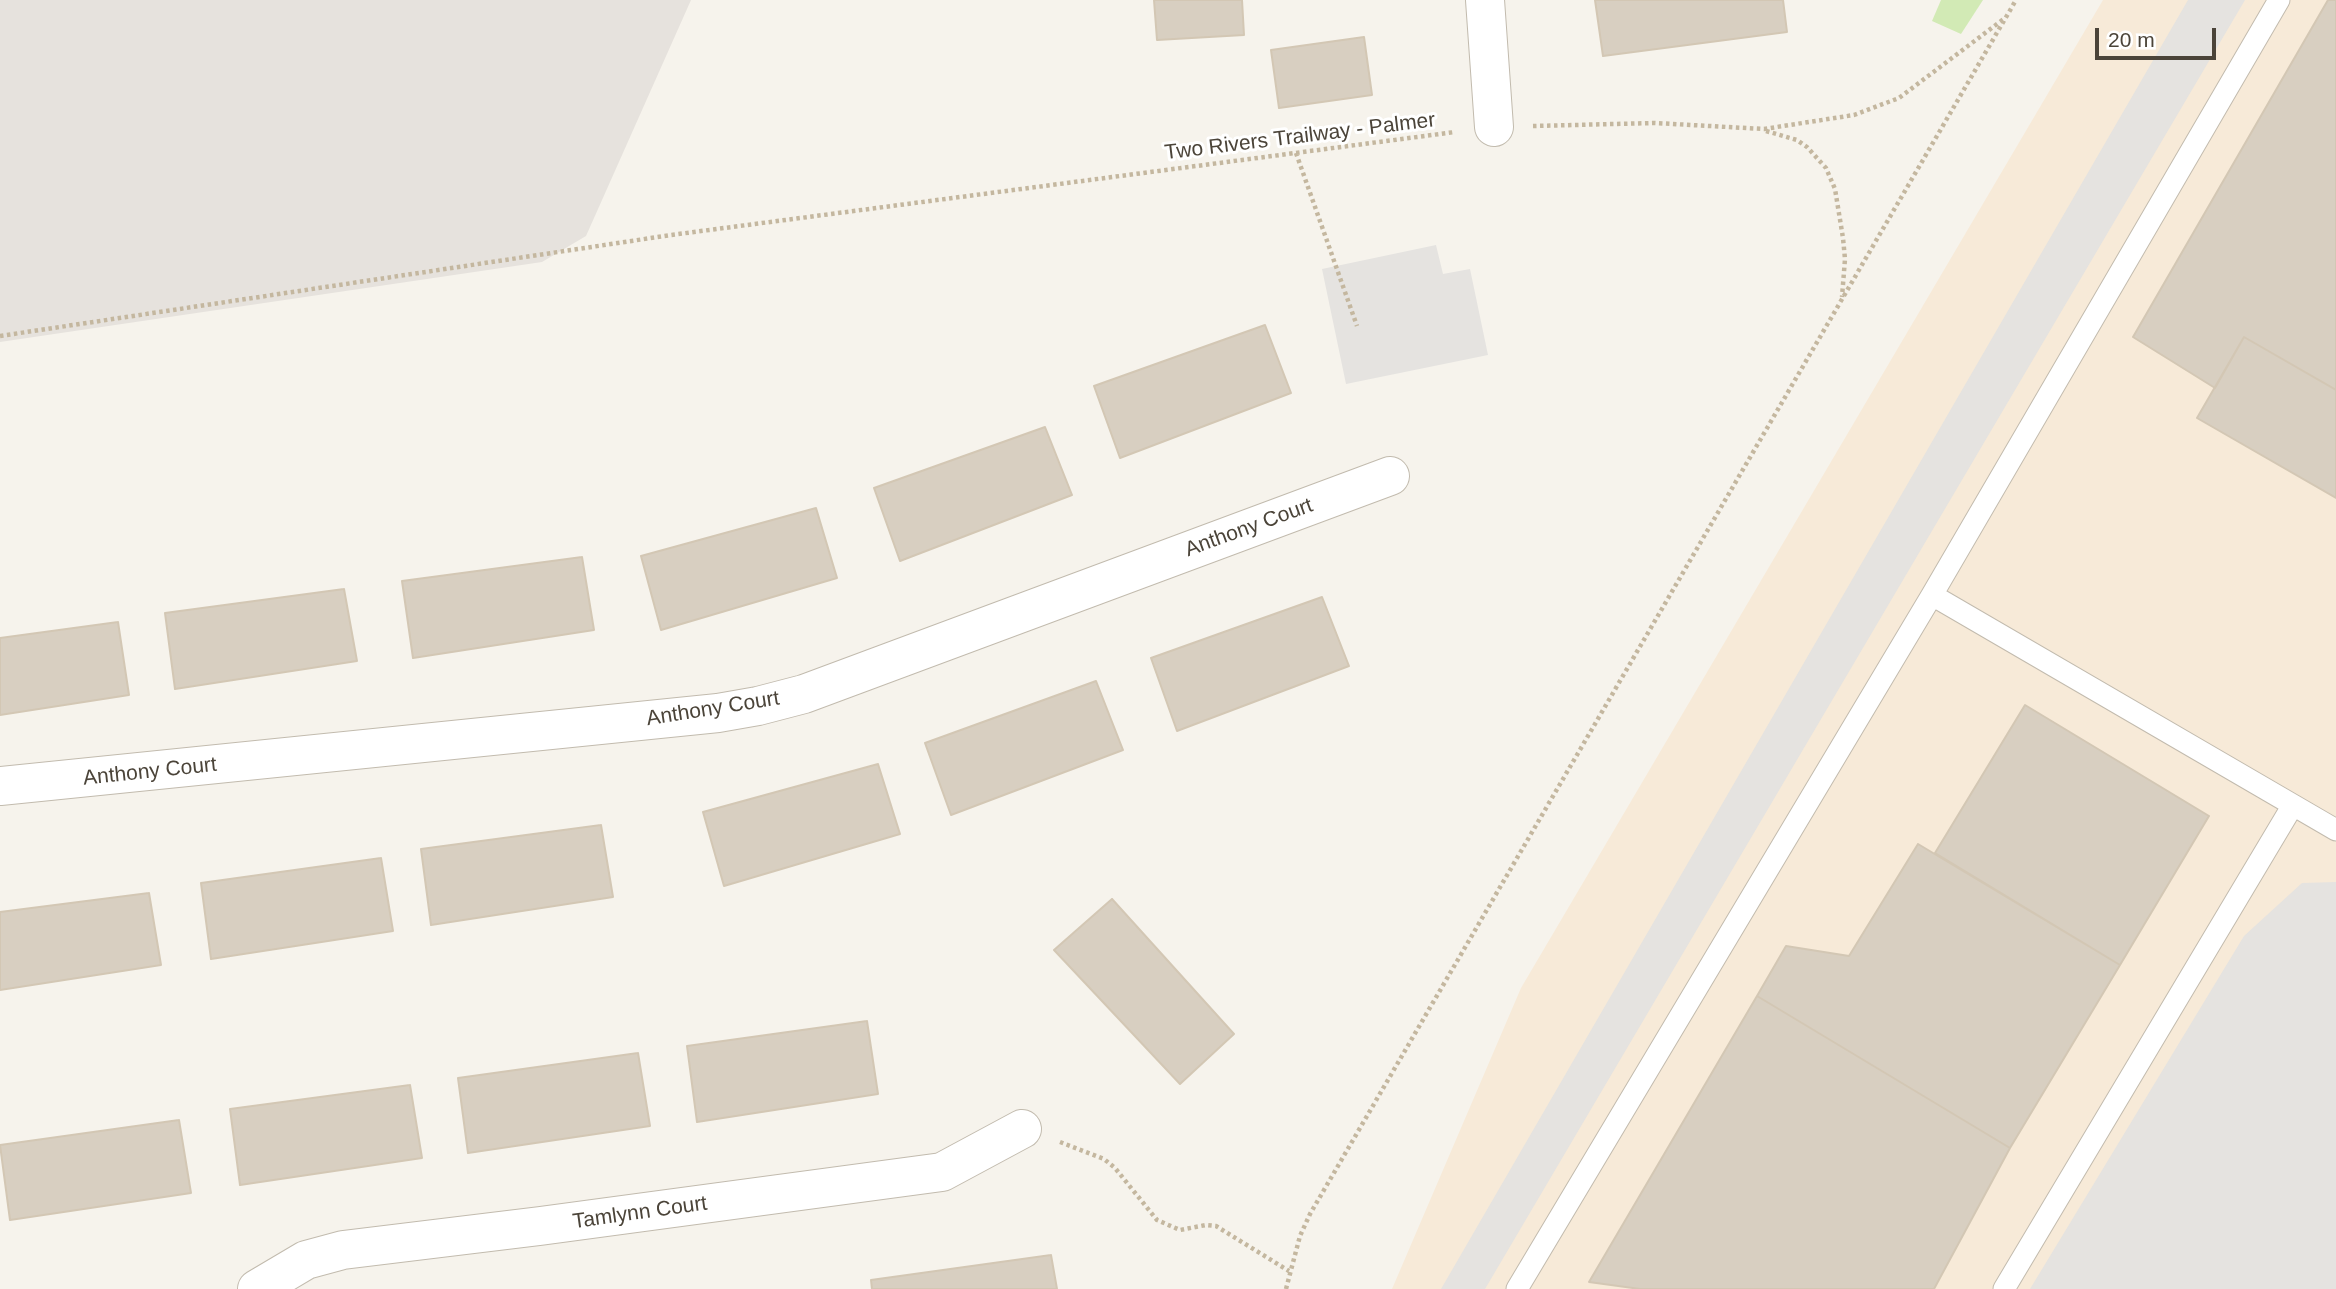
<!DOCTYPE html>
<style>
body{margin:0}
#map{position:relative;width:2336px;height:1289px;overflow:hidden;background:#f6f3ec;font-family:Arial,sans-serif}
canvas{display:block}
.scale{position:absolute;left:2095px;top:28px;width:121px;height:32px;box-sizing:border-box;border:4px solid #4b4439;border-top:0;padding-left:9px;font-size:21px;line-height:24px;white-space:nowrap;color:#4b4439;-webkit-text-stroke:5px #fff;paint-order:stroke}
</style>
<div id="map">
<canvas width="2336" height="1289"></canvas>
<div class="scale">20 m</div>
</div>
<script>
const ctx = document.querySelector('canvas').getContext('2d');
ctx.lineJoin = 'round';
function fillPath(path, color) {
  ctx.fillStyle = color;
  ctx.fill(path, 'evenodd');
}
function poly(rows) {
  const path = new Path2D();
  for (const r of rows) {
    path.moveTo(r[0], r[1]);
    for (let i = 2; i < r.length; i += 2) path.lineTo(r[i], r[i + 1]);
  }
  return path;
}
function strokePath(path, color, width, dash) {
  ctx.strokeStyle = color;
  ctx.lineWidth = width;
  ctx.lineCap = dash ? 'butt' : 'round';
  ctx.setLineDash(dash || []);
  ctx.stroke(path);
}
function label(font, color, halo, rows, align = 'center') {
  ctx.font = font + ' Arial,sans-serif';
  ctx.lineWidth = 6;
  ctx.setLineDash([]);
  ctx.textBaseline = 'middle';
  ctx.strokeStyle = halo;
  ctx.fillStyle = color;
  for (const [text, x, y, turn = 0] of rows) {
    ctx.save();
    ctx.translate(x, y);
    ctx.rotate((+turn || 0) * Math.PI / 180);
    ctx.textAlign = isNaN(turn) ? turn : align;
    if (halo) ctx.strokeText(text, 0, 0);
    ctx.fillText(text, 0, 0);
    ctx.restore();
  }
}
fillPath(poly([
 [2103,0,2336,0,2336,1289,1392,1289,1521,988]
]), '#f7ead8');
fillPath(poly([
 [0,0,691,0,586,236,542,262,0,342]
]), '#e6e2dd');
fillPath(poly([
 [1941,0,1983,0,1961,34,1932,21]
]), '#d2eab5');
fillPath(poly([
 [2188,0,2245,0,1485,1289,1441,1289],
 [1436,245,1443,274,1470,269,1488,355,1346,384,1322,269],
 [2336,882,2336,1289,2030,1289,2244,936,2302,883]
]), '#e5e3e0');
const building = poly([
 [1154,0,1242,0,1244,35,1157,40,1154,0],
 [1595,0,1783,0,1787,32,1603,56,1595,0],
 [2328,0,2336,0,2336,390,2244,337,2215,388,2133,337,2328,0],
 [1364,37,1372,95,1279,108,1271,50,1364,37],
 [1265,325,1291,393,1120,458,1094,386,1265,325],
 [2244,337,2336,390,2336,498,2197,418,2244,337],
 [1045,427,1072,495,900,561,874,488,1045,427],
 [816,508,837,578,661,630,641,556,816,508],
 [582,557,594,630,413,658,402,581,582,557],
 [344,589,357,661,175,689,165,613,344,589],
 [1322,597,1349,666,1177,731,1151,658,1322,597],
 [118,622,129,695,0,715,0,638,118,622],
 [1096,681,1123,750,951,815,925,743,1096,681],
 [2025,705,2209,816,2120,965,1935,853,2025,705],
 [878,764,900,834,724,886,703,812,878,764],
 [601,825,613,897,431,925,421,849,601,825],
 [1918,844,2120,965,2010,1148,1757,996,1786,946,1849,956,1918,844],
 [381,858,393,931,211,959,201,883,381,858],
 [149,893,161,965,0,990,0,912,149,893],
 [1112,899,1234,1034,1180,1084,1054,950,1112,899],
 [1757,996,2010,1148,1934,1289,1640,1289,1589,1282,1757,996],
 [867,1021,878,1094,697,1122,687,1046,867,1021],
 [638,1053,650,1126,468,1153,458,1078,638,1053],
 [410,1085,422,1158,240,1185,230,1109,410,1085],
 [179,1120,191,1193,10,1220,0,1145,179,1120],
 [1051,1255,1057,1289,872,1289,871,1280,1051,1255]
]);
fillPath(building, '#d8cfc1');
strokePath(building, '#d3c7b4', 2);
const lane = poly([
 [1932,595,2336,830],
 [1517,1289,1932,595,2279,0],
 [2004,1289,2293,805]
]);
const street = poly([
 [1485,0,1494,127],
 [0,786,718,713,758,706,804,694,1390,476],
 [257,1289,306,1260,343,1250,540,1226,942,1172,1022,1129]
]);
strokePath(lane, '#c2bbae', 23);
strokePath(street, '#c2bbae', 40);
strokePath(poly([
 [1533,126,1655,123,1764,129,1854,115,1899,98,2005,18],
 [1766,131,1797,140,1807,147,1826,168,1835,189,1843,238,1845,259,1842,297],
 [1296,153,1357,326],
 [0,336,671,235,1455,132],
 [1060,1142,1104,1159,1115,1168,1157,1220,1180,1230,1206,1225,1216,1226,1289,1271],
 [1286,1289,1300,1236,1310,1214,2016,0]
]), '#c4b79f', 4.5, [3.5, 3.5]);
strokePath(lane, '#fff', 21);
strokePath(street, '#fff', 38);
label('21px', '#4b4439', '#fff', [
 ["Two Rivers Trailway - Palmer",1300,137,-7],
 ["Anthony Court",1249,528,-20],
 ["Anthony Court",713,709,-9],
 ["Anthony Court",150,772,-6],
 ["Tamlynn Court",640,1213,-8]
]);
</script>
